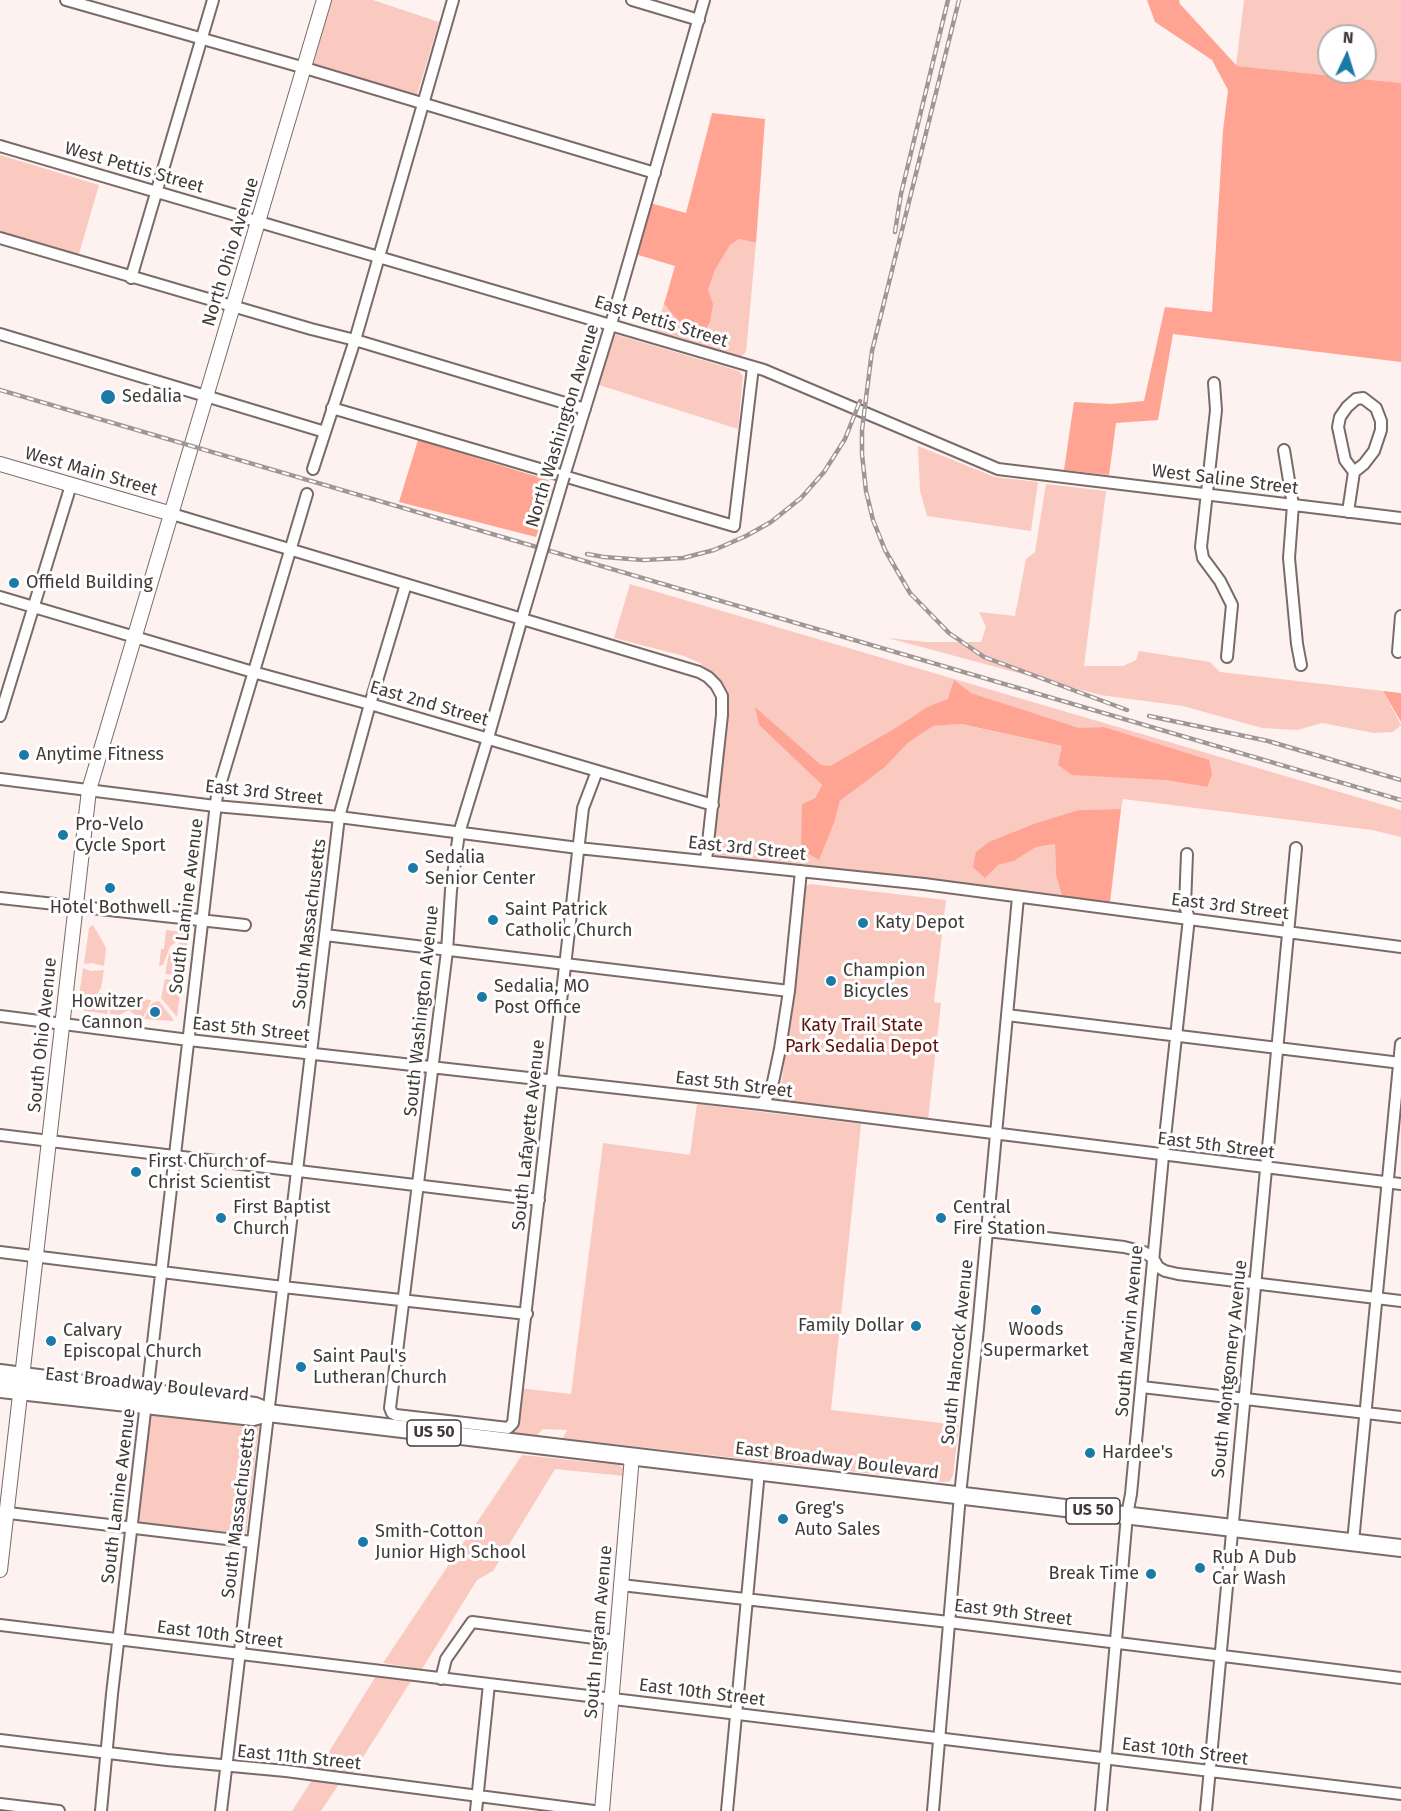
<!DOCTYPE html>
<style>
body{margin:0}
#map{position:relative;width:1401px;height:1811px;overflow:hidden;background:#fdf2f0;font-family:"Fira Sans",sans-serif}
canvas{display:block}
.north{position:absolute;left:1317px;top:24px;width:60px;height:60px;box-sizing:border-box;background:#fff;border:2px solid #b3b0b0;border-radius:50%;rotate:4deg;font-size:16px;font-weight:700;line-height:24px;text-align:center;color:#413a39}
.north::after{content:'';display:block;margin:auto;width:21px;height:27px;background:#1b7aa7;clip-path:polygon(50% 0,100% 100%,50% 72%,0 100%)}
</style>
<div id="map">
<canvas width="1401" height="1811"></canvas>
<div class="north">N</div>
</div>
<script>
const ctx = document.querySelector('canvas').getContext('2d');
ctx.lineJoin = 'round';
function fillPath(path, color) {
  ctx.fillStyle = color;
  ctx.fill(path, 'evenodd');
}
function poly(rows) {
  const path = new Path2D();
  for (const r of rows) {
    path.moveTo(r[0], r[1]);
    for (let i = 2; i < r.length; i += 2) path.lineTo(r[i], r[i + 1]);
  }
  return path;
}
function strokePath(path, color, width, dash) {
  ctx.strokeStyle = color;
  ctx.lineWidth = width;
  ctx.lineCap = dash ? 'butt' : 'round';
  ctx.setLineDash(dash || []);
  ctx.stroke(path);
}
function label(font, color, halo, rows, align = 'center') {
  ctx.font = font + ' "Fira Sans",sans-serif';
  ctx.lineWidth = 6;
  ctx.setLineDash([]);
  ctx.textBaseline = 'middle';
  ctx.strokeStyle = halo;
  ctx.fillStyle = color;
  for (const [text, x, y, turn = 0] of rows) {
    ctx.save();
    ctx.translate(x, y);
    ctx.rotate((+turn || 0) * Math.PI / 180);
    ctx.textAlign = isNaN(turn) ? turn : align;
    if (halo) ctx.strokeText(text, 0, 0);
    ctx.fillText(text, 0, 0);
    ctx.restore();
  }
}
fillPath(poly([
 [331,0,373,0,439,22,417,95,413,96,313,65],
 [1244,0,1401,0,1401,83,1236,66],
 [1329,36,1365,36,1365,72,1329,72],
 [0,155,99,185,78,257,0,233],
 [739,239,756,243,746,352,743,355,738,358,654,334,664,304,684,328,708,290,715,270,730,245],
 [614,334,739,371,743,376,738,429,596,384,610,337],
 [918,446,995,477,1038,482,1031,531,927,516,920,491],
 [1046,484,1106,491,1084,666,1123,666,1136,660,1139,651,1210,662,1220,672,1383,691,1401,725,1393,732,1374,733,1322,723,1297,730,1262,728,1183,706,1100,695,888,638,927,642,981,642,986,627,979,612,1015,616,1026,559,1035,552],
 [630,584,1401,810,1401,837,1372,830,1123,799,1121,809,1079,810,998,865,1014,861,1036,847,1055,844,1056,875,1062,896,819,869,711,855,720,703,712,674,700,663,684,656,614,638],
 [971,693,1079,729,1104,727,1206,787,1165,780,1062,746,960,724,933,726,908,743,884,768,840,801,835,820,802,804,815,798,822,785,759,725,756,708,821,766,830,766,897,727,927,707],
 [810,884,946,900,934,1002,941,1003,928,1120,772,1099,782,1080,805,886],
 [93,925,103,942,106,949,104,966,92,963,84,964,89,928],
 [166,930,183,932,184,935,170,947,163,965,159,966,161,949,164,949],
 [184,938,188,939,183,975,165,974,169,953],
 [83,968,91,971,104,970,101,988,97,994,81,1007,78,1004],
 [165,979,182,980,177,1017,161,998],
 [101,993,105,996,108,1014,85,1011,83,1009,93,1001,98,1004,101,1001,99,995],
 [108,995,151,1000,151,1001,143,1018,139,1018,129,1010,119,1015,110,1014],
 [159,1001,173,1019,173,1021,144,1019,152,1003],
 [697,1104,861,1124,831,1410,959,1425,953,1475,950,1481,943,1482,563,1438,567,1430,543,1429,537,1435,512,1433,518,1388,571,1394,603,1143,690,1155],
 [152,1413,256,1424,259,1427,246,1534,140,1522,137,1518,148,1417],
 [522,1455,619,1465,624,1469,624,1476,555,1469,493,1571,477,1580,422,1669,383,1663],
 [376,1676,411,1681,353,1773,317,1771],
 [312,1780,339,1784,321,1811,292,1811]
]), '#fac9c0');
fillPath(poly([
 [1147,0,1179,0,1180,4,1237,66,1401,83,1401,362,1173,334,1158,420,1116,423,1109,475,1064,470,1074,402,1111,404,1144,401,1165,307,1212,312,1223,131,1228,90,1212,60,1155,22],
 [712,113,765,119,756,243,739,239,730,245,715,270,708,290,713,304,710,322,705,330,684,328,664,304,675,266,635,254,650,203,686,213],
 [418,440,548,480,553,486,536,537,399,502],
 [954,680,971,693,1079,728,1104,727,1209,760,1212,774,1207,787,1165,780,1072,775,1058,765,1062,746,961,724,933,726,908,743,884,768,840,801,835,820,819,860,801,849,802,804,815,798,822,785,759,725,755,707,821,765,830,766,897,727,927,707,948,699],
 [1383,691,1401,693,1401,722],
 [1121,809,1110,902,1062,896,1056,875,1055,844,1036,847,1014,861,998,865,985,878,973,867,976,852,989,842,1034,824,1079,810]
]), '#ffa393');
const minor = poly([
 [66,0,305,68,655,173],
 [632,0,699,20],
 [0,146,764,370,998,469,1401,518],
 [0,238,311,329,355,340,585,409],
 [131,278,213,0],
 [0,334,325,432],
 [1214,383,1216,410,1201,547,1203,558,1220,581,1232,605,1227,657],
 [1363,398,1376,408,1381,421,1381,430,1374,451,1364,464,1354,472,1345,460,1338,427,1340,417,1347,407,1356,399,1363,398],
 [332,408,734,526,753,367],
 [1284,450,1293,505,1289,558,1297,644,1301,665],
 [313,469,355,340,453,0],
 [564,476,611,324,704,0],
 [1348,512,1354,472],
 [172,514,699,672,708,677,716,685,722,696,722,715,706,861],
 [0,597,253,672,370,704,713,805],
 [524,611,488,738,459,833,451,890,447,951,390,1408,392,1413,396,1415,508,1428,513,1423,583,808,597,771],
 [1398,652,1401,616],
 [0,716,71,485],
 [0,779,215,806,339,817,578,848,924,884,1401,947],
 [0,898,245,925],
 [325,935,789,991],
 [1007,1015,1401,1063],
 [0,1016,189,1040,761,1104,1401,1184],
 [761,1104,767,1097,773,1082,780,1049,789,991,801,871],
 [0,1135,539,1200],
 [987,1231,1124,1247,1144,1252,1153,1258,1158,1267,1165,1271,1178,1274,1401,1301],
 [0,1252,283,1287,527,1314],
 [1142,1387,1401,1417],
 [0,1512,252,1542],
 [1353,1542,1401,1044],
 [621,1585,949,1622,1401,1678],
 [0,1625,1401,1794],
 [441,1679,446,1659,472,1622,617,1641],
 [0,1740,167,1760,286,1771,594,1811],
 [0,1804,59,1811],
 [101,1811,112,1694,217,795,307,494],
 [221,1811,339,817,370,704,406,584],
 [476,1811,489,1684],
 [727,1811,759,1471],
 [933,1811,960,1495,978,1328,1018,897],
 [1101,1811,1127,1515,1131,1494,1163,1156,1189,918,1185,906,1187,854],
 [1206,1811,1296,848]
]);
const major = poly([
 [0,464,172,514],
 [0,1570,89,790,324,0],
 [602,1811,632,1456]
]);
const highway = poly([
 [0,1373,255,1406,260,1408],
 [0,1389,253,1417,268,1413,1401,1548]
]);
strokePath(minor, '#7a6b68', 14);
strokePath(major, '#7a6b68', 16);
strokePath(highway, '#7a6b68', 20);
strokePath(minor, '#fff', 10);
strokePath(major, '#fff', 14);
strokePath(highway, '#fff', 16);
const rail = poly([
 [959,0,872,351,862,430,862,454,866,491,873,520,885,550,910,593,949,633,984,657,1127,710],
 [895,232,901,194,948,0],
 [0,390,1401,800],
 [587,554,604,557,643,560,683,558,714,550,746,536,771,522,801,498,824,472,845,439,860,401],
 [1149,716,1268,741,1401,780]
]);
strokePath(rail, '#a09795', 4.5);
strokePath(rail, '#fff', 2, [7]);
const minorBridge = poly([
 [524,611,564,476]
]);
strokePath(minorBridge, '#7a6b68', 14, []);
strokePath(minorBridge, '#fff', 10);
for (const [x, y, r, color] of [
 [108,397,8,"#1b7aa7"],
 [14,583,6,"#1b7aa7"],
 [24,755,6,"#1b7aa7"],
 [63,835,6,"#1b7aa7"],
 [413,868,6,"#1b7aa7"],
 [110,888,6,"#1b7aa7"],
 [493,920,6,"#1b7aa7"],
 [863,923,6,"#1b7aa7"],
 [831,981,6,"#1b7aa7"],
 [482,997,6,"#1b7aa7"],
 [155,1012,6,"#1b7aa7"],
 [136,1172,6,"#1b7aa7"],
 [221,1218,6,"#1b7aa7"],
 [941,1218,6,"#1b7aa7"],
 [1036,1310,6,"#1b7aa7"],
 [916,1326,6,"#1b7aa7"],
 [51,1341,6,"#1b7aa7"],
 [301,1367,6,"#1b7aa7"],
 [1090,1453,6,"#1b7aa7"],
 [783,1519,6,"#1b7aa7"],
 [363,1542,6,"#1b7aa7"],
 [1200,1568,6,"#1b7aa7"],
 [1151,1574,6,"#1b7aa7"]
]) {
  const dot = new Path2D();
  dot.arc(x, y, r, 0, 2 * Math.PI);
  ctx.fillStyle = color;
  ctx.fill(dot);
  strokePath(dot, '#fff', 2);
}
for (const [x, y, w] of [
 [434,1433,54],
 [1093,1511,54]
]) {
  const box = new Path2D();
  box.roundRect(x - w / 2, y - 13, w, 26, 4.5);
  ctx.fillStyle = '#fff';
  ctx.fill(box);
  strokePath(box, '#413a39', 1.5);
}
label('bold 16px', '#413a39', null, [
 ["US 50",434,1433],
 ["US 50",1093,1511]
]);
label('18px', '#413a39', '#fff', [
 ["West Pettis Street",134,168,16],
 ["North Ohio Avenue",231,252,-73],
 ["East Pettis Street",661,322,17],
 ["North Washington Avenue",563,426,-73],
 ["West Main Street",91,472,16],
 ["West Saline Street",1225,480,7],
 ["East 2nd Street",429,704,16],
 ["East 3rd Street",264,793,6],
 ["East 3rd Street",747,849,6],
 ["South Lamine Avenue",187,906,-83],
 ["East 3rd Street",1230,907,7],
 ["South Massachusetts",310,924,-83],
 ["South Washington Avenue",422,1011,-84],
 ["East 5th Street",251,1030,6],
 ["South Ohio Avenue",43,1035,-84],
 ["East 5th Street",734,1085,7],
 ["South Lafayette Avenue",529,1135,-84],
 ["East 5th Street",1216,1146,7],
 ["South Marvin Avenue",1130,1331,-85],
 ["South Hancock Avenue",958,1352,-84],
 ["South Montgomery Avenue",1230,1369,-84],
 ["East Broadway Boulevard",147,1385,6],
 ["East Broadway Boulevard",837,1461,7],
 ["South Lamine Avenue",119,1496,-83],
 ["South Massachusetts",239,1513,-83],
 ["East 9th Street",1013,1613,7],
 ["South Ingram Avenue",599,1632,-85],
 ["East 10th Street",220,1635,7],
 ["East 10th Street",702,1693,7],
 ["East 10th Street",1185,1752,7],
 ["East 11th Street",299,1758,6]
]);
label('18px', '#413a39', '#fff', [
 ["Sedalia",122,397],
 ["Offield Building",26,583],
 ["Anytime Fitness",36,755],
 ["Pro-Velo",75,825],
 ["Cycle Sport",75,846],
 ["Sedalia",425,858],
 ["Senior Center",425,879],
 ["Hotel Bothwell",110,908,"center"],
 ["Saint Patrick",505,910],
 ["Catholic Church",505,931],
 ["Katy Depot",875,923],
 ["Champion",843,971],
 ["Bicycles",843,992],
 ["Sedalia, MO",494,987],
 ["Post Office",494,1008],
 ["Howitzer",143,1002,"right"],
 ["Cannon",143,1023,"right"],
 ["First Church of",148,1162],
 ["Christ Scientist",148,1183],
 ["First Baptist",233,1208],
 ["Church",233,1229],
 ["Central",953,1208],
 ["Fire Station",953,1229],
 ["Family Dollar",904,1326,"right"],
 ["Woods",1036,1330,"center"],
 ["Supermarket",1036,1351,"center"],
 ["Calvary",63,1331],
 ["Episcopal Church",63,1352],
 ["Saint Paul's",313,1357],
 ["Lutheran Church",313,1378],
 ["Hardee's",1102,1453],
 ["Greg's",795,1509],
 ["Auto Sales",795,1530],
 ["Smith-Cotton",375,1532],
 ["Junior High School",375,1553],
 ["Rub A Dub",1212,1558],
 ["Car Wash",1212,1579],
 ["Break Time",1139,1574,"right"]
], 'left');
label('18px', '#601008', '#fff', [
 ["Katy Trail State",862,1026],
 ["Park Sedalia Depot",862,1047]
]);
</script>
